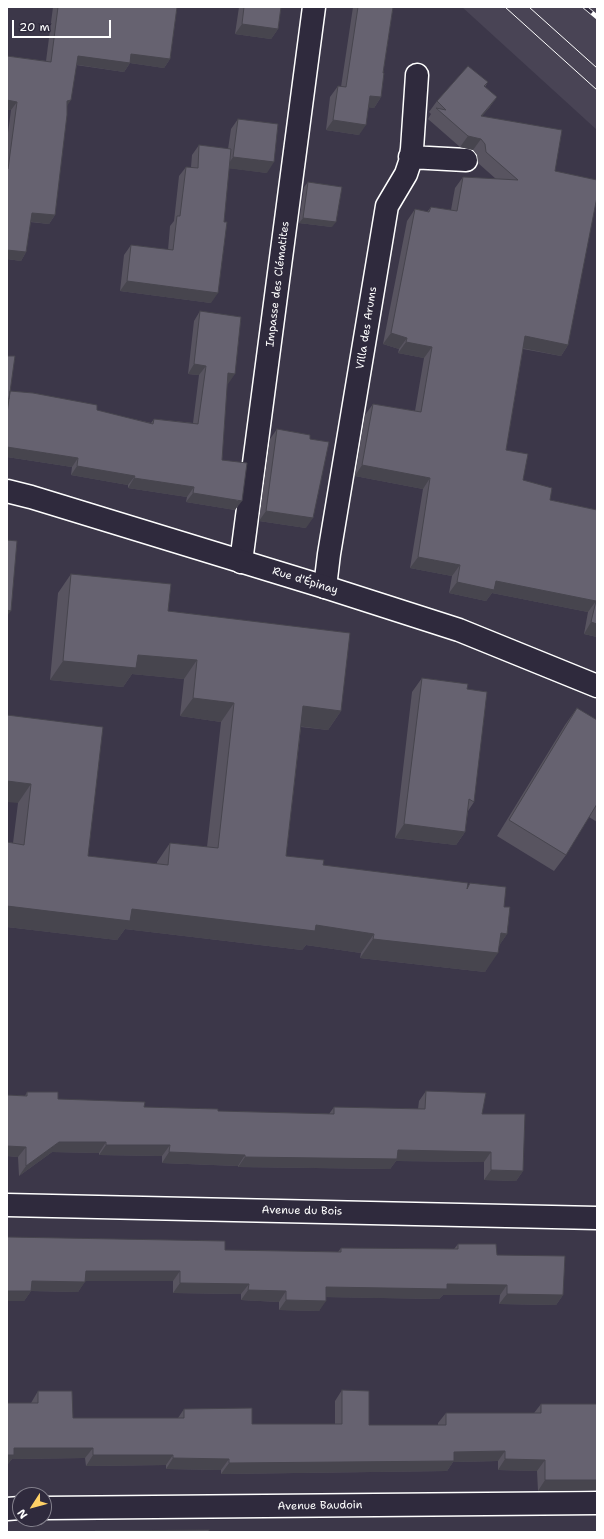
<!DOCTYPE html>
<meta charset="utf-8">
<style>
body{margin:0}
#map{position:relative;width:604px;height:1539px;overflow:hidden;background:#3c3749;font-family:"Shantell Sans",sans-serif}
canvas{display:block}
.frame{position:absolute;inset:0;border:8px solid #fff;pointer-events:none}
.north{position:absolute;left:12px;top:1487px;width:40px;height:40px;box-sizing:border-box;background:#2f2a3d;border:1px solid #827f8b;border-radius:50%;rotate:234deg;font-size:11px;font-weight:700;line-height:16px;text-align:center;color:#fff}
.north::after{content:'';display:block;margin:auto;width:14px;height:18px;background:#ffd166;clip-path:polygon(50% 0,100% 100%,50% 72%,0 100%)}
.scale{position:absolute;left:12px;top:20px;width:99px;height:18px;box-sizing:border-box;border:2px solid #fff;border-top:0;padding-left:5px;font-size:12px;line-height:14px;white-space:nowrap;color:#fff;-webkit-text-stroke:3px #2f2a3d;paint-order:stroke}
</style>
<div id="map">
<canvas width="604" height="1539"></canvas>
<div class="frame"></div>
<div class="north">N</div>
<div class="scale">20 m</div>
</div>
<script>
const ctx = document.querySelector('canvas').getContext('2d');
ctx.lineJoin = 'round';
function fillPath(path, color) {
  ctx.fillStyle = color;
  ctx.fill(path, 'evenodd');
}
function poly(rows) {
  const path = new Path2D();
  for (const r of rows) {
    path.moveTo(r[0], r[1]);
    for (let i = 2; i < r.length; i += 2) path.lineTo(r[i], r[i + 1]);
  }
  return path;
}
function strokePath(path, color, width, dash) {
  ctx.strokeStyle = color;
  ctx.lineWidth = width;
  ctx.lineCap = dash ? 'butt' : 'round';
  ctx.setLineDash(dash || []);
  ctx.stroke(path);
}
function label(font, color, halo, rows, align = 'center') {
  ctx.font = font + ' "Shantell Sans",sans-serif';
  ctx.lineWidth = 3;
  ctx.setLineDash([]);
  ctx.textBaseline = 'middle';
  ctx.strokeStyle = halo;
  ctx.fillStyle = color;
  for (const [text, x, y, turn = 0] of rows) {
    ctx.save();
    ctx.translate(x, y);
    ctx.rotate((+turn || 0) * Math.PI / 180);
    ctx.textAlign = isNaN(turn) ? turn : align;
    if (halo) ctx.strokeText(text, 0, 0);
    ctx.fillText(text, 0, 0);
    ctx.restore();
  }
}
fillPath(poly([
 [462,7,597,7,597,130]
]), '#494455');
const minor = poly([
 [410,157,466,160],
 [241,562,314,7],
 [325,587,329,554,387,206,406,174,410,162,412,149,417,75],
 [7,1205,597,1218],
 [44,1508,597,1503],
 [7,1509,20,1508]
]);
const secondary = poly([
 [7,491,31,497,325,587,459,630,597,686]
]);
strokePath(minor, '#fff', 25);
strokePath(secondary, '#fff', 25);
strokePath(minor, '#2f2a3d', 22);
strokePath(secondary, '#2f2a3d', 22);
strokePath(poly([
 [505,7,597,90],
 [529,7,597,68]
]), '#fff', 1);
const rail = poly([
 [585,7,597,17]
]);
strokePath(rail, '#fff', 4.5);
strokePath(rail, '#2f2a3d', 3, [9]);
fillPath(poly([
 [53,7,177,7,170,59,164,68,130,63,124,72,76,65,67,106,55,215,49,224,30,222,26,252,21,261,7,259,7,140,11,110,7,110,7,56,46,61],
 [239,7,281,7,278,29,271,39,235,34],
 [353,7,393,7,383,73,381,97,374,108,369,107,359,135,326,130,330,97,338,86,341,87],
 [488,82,485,87,497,97,489,108,482,116,555,171,568,345,561,356,523,349,506,450,523,480,550,500,597,510,597,637,584,634,588,612,492,593,486,601,449,593,452,576,410,568,423,489,355,476,365,415,373,404,415,411,424,358,398,353,399,349,383,344,407,221,415,209,427,212,431,207,451,210,455,188,463,177,496,179,478,163,477,155,473,150,460,147,428,119,431,114,429,112,437,101],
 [238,119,267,173,229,168,211,303,120,291,124,255,131,245,168,250,170,226,174,221,179,176,186,167,191,167,192,155,199,145,228,149,231,129],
 [308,182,332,227,299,223,304,187],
 [200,311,228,384,227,384,222,460,235,510,186,502,187,497,128,488,128,485,71,475,72,467,7,457,7,356,10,391,151,423,154,419,193,423,199,375,188,374,194,321],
 [277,429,306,528,259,521,270,439],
 [71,574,168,611,341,711,328,730,301,727,286,856,323,865,467,888,470,883,504,907,507,934,500,944,485,972,360,958,361,953,306,945,302,950,125,929,117,940,7,927,7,842,13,843,18,803,7,715,88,856,157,864,157,862,170,843,207,847,221,722,180,716,184,679,132,674,123,687,50,680,58,593],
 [422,678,467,689,474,802,468,811,465,832,456,845,395,838,412,692],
 [577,708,597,720,597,822,589,817,566,855,554,871,497,836,565,725],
 [426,1091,482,1114,523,1171,516,1181,484,1180,484,1162,396,1161,390,1169,238,1167,238,1166,162,1163,162,1156,99,1155,99,1153,52,1152,19,1176,18,1157,7,1156,7,1095,25,1096,27,1092,58,1099,144,1107,218,1111,329,1114,334,1107,418,1109,419,1101],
 [7,1237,225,1250,338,1252,341,1248,454,1249,458,1244,497,1255,563,1295,556,1305,499,1304,500,1295,443,1295,439,1299,326,1297,319,1311,279,1310,279,1302,241,1300,241,1294,173,1293,173,1281,85,1281,78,1292,31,1291,24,1301,7,1301],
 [342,1390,369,1425,438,1425,438,1423,446,1413,534,1413,541,1404,597,1490,538,1491,537,1471,498,1470,498,1461,453,1462,447,1471,221,1474,221,1470,166,1469,166,1465,86,1466,85,1458,12,1459,7,1465,7,1403,31,1403,38,1391,73,1418,178,1418,184,1409,252,1424,335,1424,335,1401]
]), '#585460');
fillPath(poly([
 [242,24,278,29,271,39,235,34],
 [131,54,170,59,164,68,130,63,124,72,72,64,78,56],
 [370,96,381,97,374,108,363,107],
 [497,97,489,108,473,127,481,116],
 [7,100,17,102,11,110,7,110],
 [71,100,65,109,67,101],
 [333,120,366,125,359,135,326,130],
 [468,136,481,139,473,150,460,147],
 [233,157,274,162,267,173,226,168],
 [32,213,55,215,49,224,26,221],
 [303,218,336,222,332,227,299,223],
 [7,250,26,252,21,261,7,259],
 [127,281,218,293,211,303,120,291],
 [391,333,407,338,399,349,383,344],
 [525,336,568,345,561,356,517,347],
 [406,342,432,347,424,358,398,353],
 [194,364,206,366,199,375,188,374],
 [228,373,235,374,228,384,222,383],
 [7,447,78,458,72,467,7,457],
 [362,465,430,478,423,489,355,476],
 [77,466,135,476,128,485,71,475],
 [134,478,194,487,187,497,128,488],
 [193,493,242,501,235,510,186,502],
 [266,511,313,518,306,528,259,521],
 [418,557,460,565,452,576,410,568],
 [496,581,596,601,588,612,492,593,486,601,449,593,457,582],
 [7,610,11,611,7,616],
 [591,622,597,624,597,637,584,634],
 [138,655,197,660,184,679,132,674,123,687,50,680,63,661],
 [193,698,234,703,221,722,180,716],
 [303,706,341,711,328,730,290,725],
 [7,781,31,784,18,803,7,802],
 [404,824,465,832,456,845,395,838],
 [7,906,132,909,316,925,374,934,361,953,306,945,302,950,125,929,117,940,7,927],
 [501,933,507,934,494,953,498,953,485,972,360,958,373,939],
 [59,1142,106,1142,99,1153,52,1152,19,1176,26,1166],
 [106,1145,170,1145,162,1156,99,1155],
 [7,1146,26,1147,18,1157,7,1156],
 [398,1150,491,1152,484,1162,396,1161,390,1169,238,1167,245,1157],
 [169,1152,245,1155,238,1166,162,1163],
 [491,1170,523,1171,516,1181,484,1180],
 [86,1271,180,1271,173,1281,78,1281],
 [32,1281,85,1282,78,1292,31,1291,24,1301,7,1301,7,1291],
 [180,1283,249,1284,241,1294,173,1293],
 [447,1284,507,1285,500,1295,443,1295,439,1299,319,1297,326,1287],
 [248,1290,286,1291,279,1302,241,1300],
 [507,1294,563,1295,556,1305,499,1304],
 [286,1300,326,1301,319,1311,279,1310],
 [14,1448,93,1448,85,1458,12,1459,7,1465,7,1455],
 [505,1451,498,1461,453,1462,447,1471,221,1474,229,1463,454,1452],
 [93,1455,173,1455,166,1465,86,1466],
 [173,1458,229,1459,221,1470,166,1469],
 [505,1459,545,1460,537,1471,498,1470],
 [545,1480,597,1480,597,1490,538,1491]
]), '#47454e');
const building = poly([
 [58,7,177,7,170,59,131,54,130,63,78,56,71,100,67,101,67,115,55,215,32,213,26,252,7,250,7,169,8,169,17,102,7,100,7,56,51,62,58,7],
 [244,7,281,7,278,29,242,24,244,7],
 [358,7,393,7,383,73,384,73,381,97,370,96,366,125,333,120,338,86,346,87,358,7],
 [468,66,488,82,484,86,497,97,481,116,562,130,555,171,597,180,597,197,568,345,525,336,506,450,528,454,523,480,552,488,550,500,597,510,597,624,591,622,596,601,496,581,494,590,457,582,460,565,418,557,430,478,362,465,373,404,421,412,432,347,406,342,407,338,391,333,415,209,429,212,431,207,457,211,463,177,518,180,486,152,485,144,481,139,468,136,436,108,446,110,437,101,468,66],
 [238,119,278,124,274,162,233,157,238,119],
 [199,145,231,149,224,222,227,222,218,293,127,281,131,245,173,250,177,216,180,216,186,167,198,168,199,145],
 [308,182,342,187,336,222,303,218,308,182],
 [200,311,241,317,235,374,228,373,222,460,247,463,242,501,193,493,194,487,134,478,135,476,77,466,78,458,7,447,7,414,10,391,33,393,97,405,97,410,153,424,154,419,198,424,206,366,194,364,200,311],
 [7,356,15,356,9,399,7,399,7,356],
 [277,429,310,435,310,439,329,442,313,518,266,511,277,429],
 [7,540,17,541,11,611,7,610,7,540],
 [71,574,171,584,168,611,350,633,341,711,303,706,286,856,324,860,323,865,468,883,467,889,470,883,506,887,504,907,510,907,507,934,501,933,498,953,373,939,374,934,316,925,315,931,132,909,130,921,7,906,7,842,24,845,31,784,7,781,7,715,103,727,88,856,168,865,170,843,218,848,234,703,193,698,197,660,138,655,136,668,63,661,71,574],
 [422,678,468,684,467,689,487,692,474,802,469,799,465,832,404,824,422,678],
 [577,708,597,720,597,804,566,855,509,820,577,708],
 [426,1091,486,1093,482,1114,525,1114,523,1171,491,1170,491,1152,398,1150,397,1159,245,1157,245,1155,169,1152,170,1145,106,1145,106,1142,59,1142,26,1166,26,1147,7,1146,7,1095,27,1096,27,1092,58,1092,58,1099,145,1102,144,1107,218,1109,218,1111,334,1114,334,1107,425,1109,426,1091],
 [7,1237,225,1241,225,1250,286,1251,341,1252,341,1248,458,1249,458,1244,496,1244,497,1255,565,1256,563,1295,507,1294,507,1285,447,1284,447,1289,326,1287,326,1301,286,1300,286,1291,248,1290,249,1284,180,1283,180,1271,86,1271,85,1282,32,1281,31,1291,7,1291,7,1237],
 [342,1390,369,1391,369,1425,446,1425,446,1413,541,1413,541,1404,597,1404,597,1480,545,1480,545,1460,505,1459,505,1451,454,1452,454,1461,229,1463,229,1459,173,1458,173,1455,93,1455,93,1448,14,1448,14,1455,7,1455,7,1403,38,1403,38,1391,72,1391,73,1418,184,1418,184,1409,252,1408,252,1424,342,1424,342,1390],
 [209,1530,209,1532,95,1532,95,1531,209,1530]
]);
fillPath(building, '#666270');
strokePath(building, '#47454e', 1);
label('11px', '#fff', '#2f2a3d', [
 ["Impasse des Clématites",278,284,-83],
 ["Villa des Arums",367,328,-81],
 ["Rue d'Épinay",305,581,17],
 ["Avenue du Bois",302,1211,1],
 ["Avenue Baudoin",320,1506,-1]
]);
</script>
